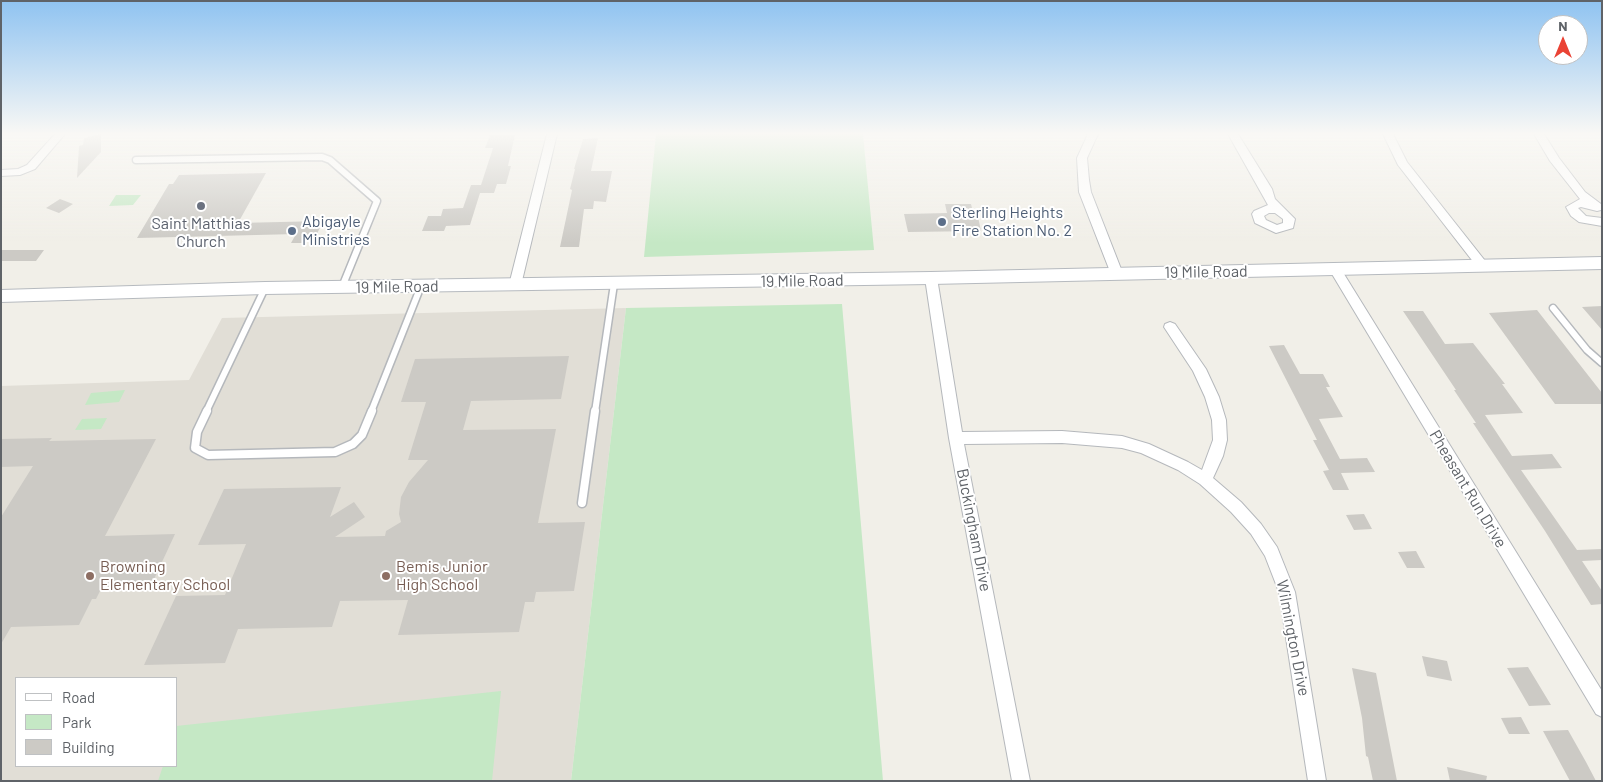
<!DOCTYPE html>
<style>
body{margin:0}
#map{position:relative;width:1603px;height:782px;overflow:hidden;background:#f1efe8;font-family:Barlow,sans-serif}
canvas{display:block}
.frame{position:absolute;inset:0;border:2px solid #5f6368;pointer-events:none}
.legend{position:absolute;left:15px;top:677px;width:162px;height:90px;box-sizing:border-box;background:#fff;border:1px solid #bfc1c3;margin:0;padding:6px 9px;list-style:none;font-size:15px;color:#5f6368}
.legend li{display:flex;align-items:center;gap:10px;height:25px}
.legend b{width:25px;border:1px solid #bfc1c3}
.north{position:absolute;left:1538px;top:15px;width:50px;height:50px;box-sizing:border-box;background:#fff;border:1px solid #bfc1c3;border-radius:50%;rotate:0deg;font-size:14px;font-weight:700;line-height:20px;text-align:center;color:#5f6368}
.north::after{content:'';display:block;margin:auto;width:18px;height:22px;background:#ea4335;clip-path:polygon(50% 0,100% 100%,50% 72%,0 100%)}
</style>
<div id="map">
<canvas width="1603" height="782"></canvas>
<div class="frame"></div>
<ul class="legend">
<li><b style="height:6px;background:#fff"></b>Road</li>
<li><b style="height:14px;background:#c5e8c5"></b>Park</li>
<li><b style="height:14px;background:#cccac5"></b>Building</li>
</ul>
<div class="north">N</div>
</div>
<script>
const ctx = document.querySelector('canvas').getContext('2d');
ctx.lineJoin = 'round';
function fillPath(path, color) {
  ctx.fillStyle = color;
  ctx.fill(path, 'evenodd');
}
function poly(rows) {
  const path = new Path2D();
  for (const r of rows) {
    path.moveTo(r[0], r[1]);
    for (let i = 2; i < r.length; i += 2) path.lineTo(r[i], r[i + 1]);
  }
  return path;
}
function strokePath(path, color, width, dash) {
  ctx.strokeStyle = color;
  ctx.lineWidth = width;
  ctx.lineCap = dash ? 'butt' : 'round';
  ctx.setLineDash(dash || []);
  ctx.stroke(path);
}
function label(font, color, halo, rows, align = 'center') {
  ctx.font = font + ' Barlow,sans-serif';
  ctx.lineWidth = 4;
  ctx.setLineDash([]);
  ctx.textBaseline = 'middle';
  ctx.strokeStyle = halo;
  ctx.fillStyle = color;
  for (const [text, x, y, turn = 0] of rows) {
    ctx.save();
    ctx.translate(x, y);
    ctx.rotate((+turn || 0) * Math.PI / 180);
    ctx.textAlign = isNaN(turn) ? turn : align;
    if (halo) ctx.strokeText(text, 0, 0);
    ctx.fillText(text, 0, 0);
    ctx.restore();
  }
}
fillPath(poly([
 [626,308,571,781,1,781,1,386,189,380,222,318],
 [16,678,176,678,176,766,16,766]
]), '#e1ded6');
fillPath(poly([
 [656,134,863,134,874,250,644,257],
 [116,195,141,195,133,205,109,206],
 [842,304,883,781,571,781,626,308],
 [125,390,119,402,85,405,91,393],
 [107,418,101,429,75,430,82,419],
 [501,691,492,781,158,781,163,766,176,766,176,726]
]), '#c5e8c5');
fillPath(poly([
 [101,134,101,152,77,178,79,146,83,145,84,138],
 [490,135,515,135,508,166,511,166,506,184,497,184,494,193,480,193,470,225,446,226,444,231,422,231,428,216,441,216,443,209,463,208,471,185,481,185,493,148,485,148],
 [598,138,591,171,612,171,606,202,594,201,593,209,584,209,579,247,560,247,572,190,570,189,575,169,574,169,583,139],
 [266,173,238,223,323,221,316,236,308,237,305,243,291,243,296,234,137,238,169,184,173,184,179,175],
 [60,199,73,204,59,213,46,208],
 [945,204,971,204,973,212,977,212,981,231,908,232,904,214,947,213],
 [1,250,44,250,36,261,1,261],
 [1602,306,1602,330,1582,307],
 [1537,310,1602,393,1602,404,1555,404,1489,313],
 [1403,311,1423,311,1445,344,1473,343,1505,384,1502,384,1523,413,1485,415,1512,456,1552,454,1562,468,1521,470,1577,550,1602,549,1602,560,1582,561,1602,591,1602,604,1591,605,1545,531,1473,423,1476,423,1454,390,1456,390],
 [1284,345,1300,374,1323,374,1330,387,1326,387,1343,417,1319,419,1340,459,1367,458,1375,472,1341,473,1349,490,1333,490,1323,471,1329,470,1313,440,1317,440,1269,346],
 [569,356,561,399,471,401,463,430,556,429,538,523,585,522,574,591,536,592,534,602,525,602,519,632,398,635,408,600,340,601,332,627,238,629,225,663,144,665,176,596,225,595,246,544,198,545,224,489,341,487,330,517,354,502,365,517,335,537,385,536,386,531,401,522,399,514,401,497,409,482,428,460,408,460,426,402,401,402,415,359],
 [52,438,49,441,156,439,105,536,175,534,149,590,100,591,96,599,92,599,79,625,11,627,1,644,1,517,33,466,1,467,1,439],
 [1364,514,1372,529,1354,530,1346,515],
 [1416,551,1425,568,1407,568,1398,552],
 [1422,656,1447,661,1452,681,1427,676],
 [1528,667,1551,705,1529,706,1507,668],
 [1352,668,1376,673,1397,781,1373,781,1368,757,1366,756,1362,718],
 [1521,717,1530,734,1509,734,1501,718],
 [1568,730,1586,762,1596,781,1570,781,1543,731],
 [1447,767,1487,776,1486,781,1450,781]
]), '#cccac5');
const laneFar1 = poly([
 [136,160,322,157,330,160,377,201,342,287],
 [1553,308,1587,350,1602,363],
 [206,412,265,288],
 [371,412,421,286],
 [595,412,614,284]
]);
const lane = poly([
 [207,411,197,432,195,448,208,455,335,452,353,444,362,435,372,411],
 [582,503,595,411]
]);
const street = poly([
 [55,134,65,134,35,169,20,175,1,176,1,170,18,169,27,165,55,134],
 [547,134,557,134,521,285,515,289,509,285,547,134],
 [1088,134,1098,134,1087,158,1089,180,1091,192,1123,274,1117,278,1111,274,1079,192,1077,158,1088,134],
 [1228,134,1238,134,1272,189,1275,199,1295,219,1293,228,1276,233,1255,223,1252,214,1254,211,1268,205,1228,134],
 [1269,213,1275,213,1283,219,1283,223,1277,225,1266,220,1264,216,1269,213],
 [1383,134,1393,134,1407,162,1486,262,1488,265,1486,268,1478,268,1398,165,1383,134],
 [1534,134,1544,134,1559,158,1585,192,1601,204,1601,210,1597,211,1581,207,1578,208,1586,216,1602,218,1602,226,1579,222,1571,216,1566,207,1580,199,1550,161,1534,134],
 [1335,265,1339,266,1602,691,1602,717,1596,714,1329,269,1335,265],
 [931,274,937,278,962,432,1062,431,1122,436,1149,444,1188,462,1202,470,1213,440,1212,420,1205,397,1193,371,1164,327,1165,324,1170,322,1175,324,1206,369,1219,397,1226,420,1227,440,1223,456,1213,478,1241,502,1261,524,1277,547,1295,592,1326,781,1308,781,1279,592,1265,556,1251,534,1231,512,1200,484,1178,470,1141,453,1122,448,1062,443,964,444,1030,781,1012,781,949,438,925,278,931,274]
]);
const secondary = poly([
 [1602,257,1602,269,931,284,265,294,1,302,1,290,265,282,931,272,1602,257]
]);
strokePath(laneFar1, '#b5b8bc', 9);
strokePath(lane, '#b5b8bc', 11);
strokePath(street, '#b5b8bc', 2);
strokePath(secondary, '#b6babf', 2);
strokePath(laneFar1, '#fff', 6);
strokePath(lane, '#fff', 8);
fillPath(street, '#fff');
fillPath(secondary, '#fff');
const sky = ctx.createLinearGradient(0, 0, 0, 243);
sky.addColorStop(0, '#8fc3f1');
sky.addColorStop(0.55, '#f9f8f5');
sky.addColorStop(1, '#f9f8f500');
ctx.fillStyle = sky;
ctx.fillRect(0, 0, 1603, 243);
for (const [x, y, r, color] of [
 [201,206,5,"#6b7280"],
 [942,222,5,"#5c6f8a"],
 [292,231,5,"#5c6f8a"],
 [90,576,5,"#8d6e63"],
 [386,576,5,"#8d6e63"]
]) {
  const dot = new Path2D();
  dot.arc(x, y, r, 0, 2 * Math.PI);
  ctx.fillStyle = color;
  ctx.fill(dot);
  strokePath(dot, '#fff', 2);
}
label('16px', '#4e5e75', '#fff', [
 ["Sterling Heights",952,213],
 ["Fire Station No. 2",952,231],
 ["Abigayle",302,222],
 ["Ministries",302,240]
], 'left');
label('16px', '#5b616d', '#fff', [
 ["Saint Matthias",201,224],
 ["Church",201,242]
]);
label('16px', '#5f6368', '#fff', [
 ["19 Mile Road",1206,272,-1],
 ["19 Mile Road",802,281,-1],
 ["19 Mile Road",397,287,-1],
 ["Pheasant Run Drive",1468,489,59],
 ["Buckingham Drive",974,530,79],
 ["Wilmington Drive",1293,638,79]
]);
label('16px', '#785e54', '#fff', [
 ["Browning",100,567],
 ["Elementary School",100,585],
 ["Bemis Junior",396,567],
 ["High School",396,585]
], 'left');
</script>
